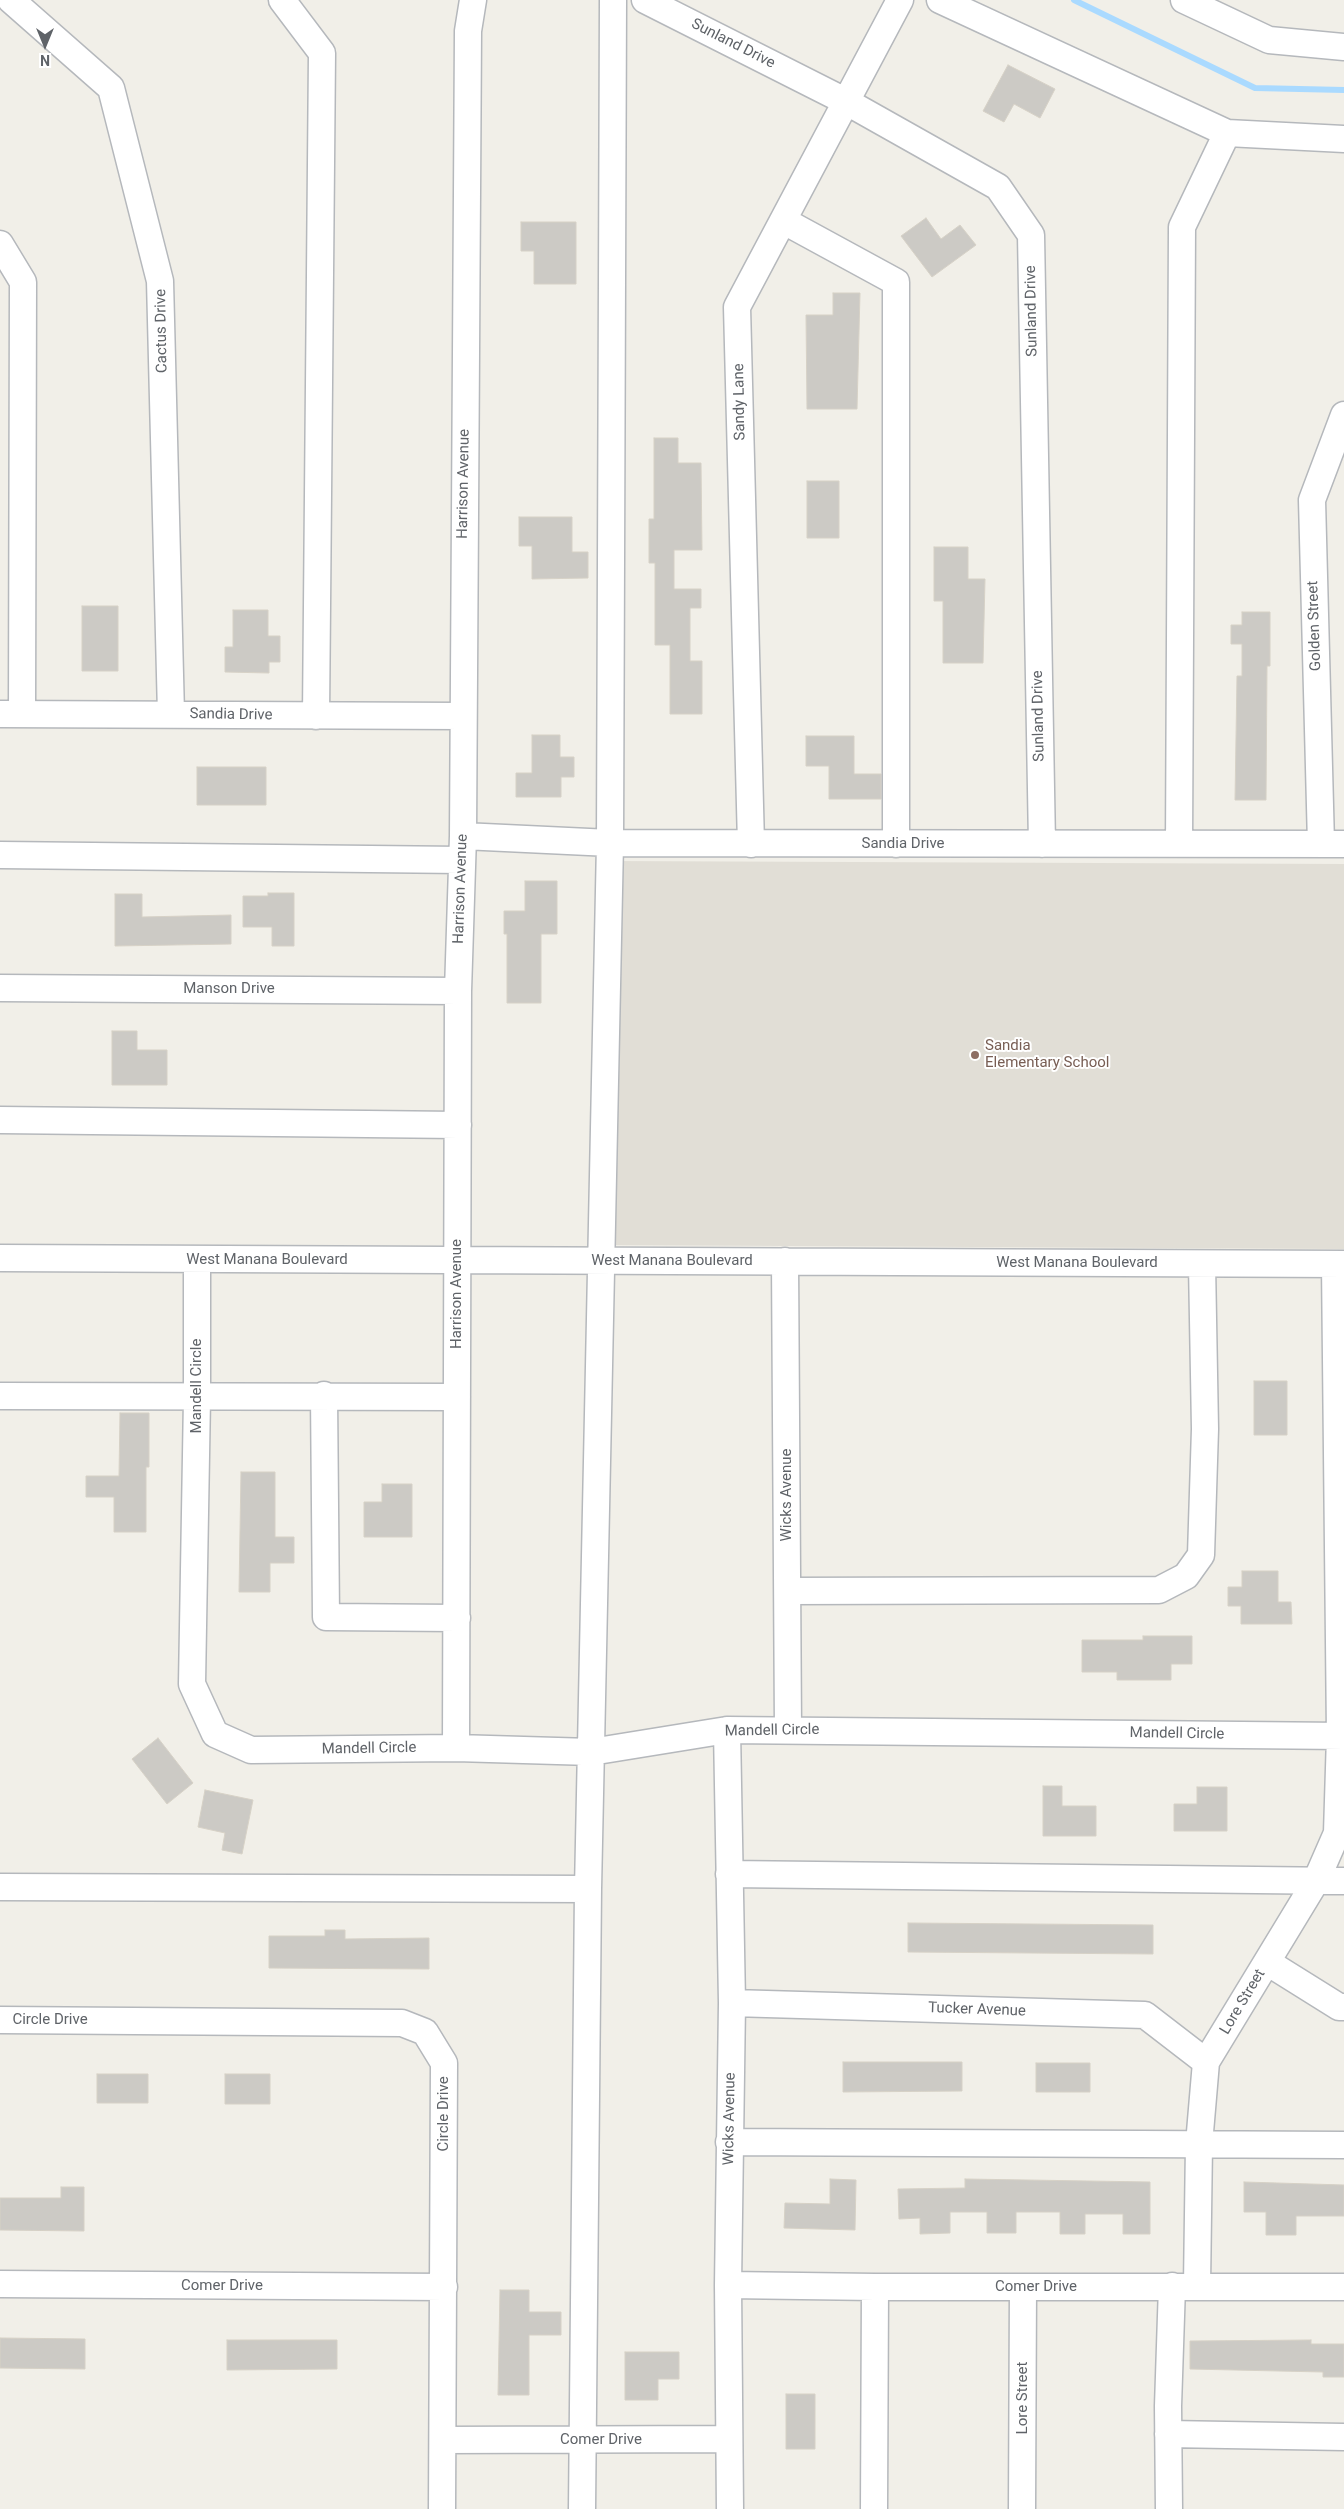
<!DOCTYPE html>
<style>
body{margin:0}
#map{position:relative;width:1344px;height:2509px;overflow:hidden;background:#f1efe8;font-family:Roboto,sans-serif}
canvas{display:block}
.north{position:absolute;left:20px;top:20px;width:50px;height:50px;-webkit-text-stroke:4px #fff;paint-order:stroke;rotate:180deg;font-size:14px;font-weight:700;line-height:20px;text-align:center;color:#5f6368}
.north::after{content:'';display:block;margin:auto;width:18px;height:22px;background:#5f6368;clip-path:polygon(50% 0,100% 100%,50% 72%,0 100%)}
</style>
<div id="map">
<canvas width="1344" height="2509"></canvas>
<div class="north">N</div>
</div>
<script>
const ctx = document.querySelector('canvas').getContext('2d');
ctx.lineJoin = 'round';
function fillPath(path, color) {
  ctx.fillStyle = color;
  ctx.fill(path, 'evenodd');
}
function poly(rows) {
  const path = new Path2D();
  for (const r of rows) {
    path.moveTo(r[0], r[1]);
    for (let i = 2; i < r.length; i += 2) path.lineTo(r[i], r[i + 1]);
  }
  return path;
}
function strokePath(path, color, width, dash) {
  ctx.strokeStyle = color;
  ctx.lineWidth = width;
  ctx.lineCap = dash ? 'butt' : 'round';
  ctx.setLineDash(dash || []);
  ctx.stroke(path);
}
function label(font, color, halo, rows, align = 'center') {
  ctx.font = font + ' Roboto,sans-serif';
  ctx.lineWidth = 4;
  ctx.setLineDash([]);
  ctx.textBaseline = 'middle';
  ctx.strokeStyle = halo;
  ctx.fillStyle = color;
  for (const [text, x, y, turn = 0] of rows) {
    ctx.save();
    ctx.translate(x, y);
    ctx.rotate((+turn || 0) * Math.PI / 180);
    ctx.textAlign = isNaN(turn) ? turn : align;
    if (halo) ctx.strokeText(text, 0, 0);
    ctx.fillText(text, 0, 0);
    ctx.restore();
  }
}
fillPath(poly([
 [607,861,1344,864,1344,1249,605,1245]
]), '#e1ded6');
strokePath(poly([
 [1074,0,1255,88,1344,90]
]), '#aadaff', 6);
const building = poly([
 [1008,65,1055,89,1040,118,1014,104,1004,122,983,111,1008,65],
 [926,218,941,239,960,225,976,245,932,277,901,236,926,218],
 [521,222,576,222,576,284,534,284,534,251,521,251,521,222],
 [833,293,860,293,857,409,807,409,806,315,833,315,833,293],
 [654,438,678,438,678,463,701,463,702,550,674,550,674,589,701,589,701,608,690,608,690,661,702,661,702,714,670,714,670,645,655,645,655,563,649,563,649,519,654,519,654,438],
 [807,481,839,481,839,538,807,538,807,481],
 [519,517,572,517,572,552,588,552,588,578,532,579,532,546,519,546,519,517],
 [934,547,968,547,968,579,985,579,983,663,943,663,943,601,934,601,934,547],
 [82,606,118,606,118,671,82,671,82,606],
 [233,610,268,610,268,636,280,636,280,662,269,662,269,673,225,672,225,647,233,647,233,610],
 [1242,612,1270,612,1270,666,1267,666,1266,800,1235,800,1237,676,1242,676,1242,644,1231,644,1231,625,1242,625,1242,612],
 [532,735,560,735,560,757,574,757,574,777,561,777,561,797,516,797,516,773,532,773,532,735],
 [806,736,854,736,854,774,881,774,881,799,829,799,829,766,806,766,806,736],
 [197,767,266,767,266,805,197,805,197,767],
 [525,881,557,881,557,934,541,934,541,1003,507,1003,507,934,504,934,504,911,525,911,525,881],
 [268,893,294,893,294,946,272,946,272,927,243,927,243,896,268,896,268,893],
 [115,894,142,894,142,917,231,915,231,944,115,946,115,894],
 [112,1031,137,1031,137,1050,167,1050,167,1085,112,1085,112,1031],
 [1254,1381,1287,1381,1287,1435,1254,1435,1254,1381],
 [120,1413,149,1413,149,1467,146,1467,146,1532,114,1532,114,1497,86,1497,86,1476,119,1476,120,1413],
 [241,1472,275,1472,275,1537,294,1537,294,1563,270,1563,270,1592,239,1592,241,1472],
 [382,1484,412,1484,412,1537,364,1537,364,1502,382,1502,382,1484],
 [1242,1571,1278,1571,1278,1602,1291,1602,1292,1624,1241,1624,1241,1606,1228,1606,1228,1587,1242,1587,1242,1571],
 [1143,1636,1192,1636,1192,1664,1171,1664,1171,1680,1117,1680,1117,1672,1082,1672,1082,1640,1143,1640,1143,1636],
 [158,1738,193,1783,167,1804,132,1759,158,1738],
 [1043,1786,1062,1786,1062,1806,1096,1806,1096,1836,1043,1836,1043,1786],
 [1197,1787,1227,1787,1227,1831,1174,1831,1174,1804,1197,1804,1197,1787],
 [205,1790,253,1800,242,1854,222,1850,225,1833,198,1827,205,1790],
 [908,1923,1153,1925,1153,1954,908,1952,908,1923],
 [325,1930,345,1930,345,1939,429,1938,429,1969,269,1968,269,1936,325,1936,325,1930],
 [843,2062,962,2062,962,2091,843,2092,843,2062],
 [1036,2063,1090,2063,1090,2092,1036,2092,1036,2063],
 [97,2074,148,2074,148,2103,97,2103,97,2074],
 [225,2074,270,2074,270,2104,225,2104,225,2074],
 [830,2179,856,2180,855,2230,784,2228,785,2203,830,2204,830,2179],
 [965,2179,1150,2182,1150,2234,1123,2234,1123,2214,1085,2214,1085,2234,1060,2234,1060,2212,1016,2212,1016,2233,987,2233,987,2212,950,2212,950,2233,920,2234,920,2218,899,2219,898,2189,965,2188,965,2179],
 [1244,2182,1344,2185,1344,2216,1296,2216,1296,2235,1266,2235,1266,2212,1244,2212,1244,2182],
 [61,2187,84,2187,84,2231,0,2230,0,2198,61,2198,61,2187],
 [500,2290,529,2290,529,2312,561,2312,561,2335,529,2335,529,2395,498,2395,500,2290],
 [0,2338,85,2339,85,2369,0,2368,0,2338],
 [227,2340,337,2340,337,2369,227,2370,227,2340],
 [1311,2340,1311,2344,1344,2344,1344,2377,1323,2377,1323,2372,1190,2369,1190,2341,1311,2340],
 [625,2352,679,2352,679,2379,658,2379,658,2400,625,2400,625,2352],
 [786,2394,815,2394,815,2449,786,2449,786,2394]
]);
fillPath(building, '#cccac5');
strokePath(building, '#d6d1c6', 1);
const minor = poly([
 [11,0,111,88,160,281,171,714],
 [282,0,322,53,316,716],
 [645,0,847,102,998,187,1031,235,1042,844],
 [940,0,1227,133,1344,139],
 [1184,0,1269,40,1344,47],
 [784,221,896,282,896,844],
 [0,244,23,282,22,714],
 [0,714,462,716],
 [463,836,610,843,1344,844],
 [751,844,737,307,900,0],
 [1179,844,1182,227,1227,133],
 [1321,844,1312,500,1344,415],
 [0,855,462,860],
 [0,988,458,991],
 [0,1120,458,1125],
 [0,1258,1344,1264],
 [197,1260,197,1398,192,1684,215,1734,251,1750,456,1748,591,1752,727,1730,1344,1736],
 [785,1261,788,1730],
 [324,1395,326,1617,457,1618],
 [0,1396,457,1397],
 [788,1591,1159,1590,1186,1576,1201,1555,1205,1429,1202,1264],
 [727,1730,732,2003,728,2285,730,2509],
 [456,1748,458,991,463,836,468,31,473,0],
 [729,1874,1344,1881],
 [0,1887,588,1889],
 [1267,1962,1339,2007,1344,2007],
 [732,2003,1145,2015,1206,2062],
 [0,2020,402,2023,425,2032,444,2063,442,2509],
 [729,2142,1344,2145],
 [0,2284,444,2287],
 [728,2285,875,2287,1344,2287],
 [1197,2285,1199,2144,1206,2062,1316,1881,1337,1833,1340,1736,1335,1264],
 [1168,2434,1344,2437],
 [444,2440,729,2439],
 [582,2509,588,1889,610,843,613,0],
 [874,2509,875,2287],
 [1022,2509,1023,2287],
 [1169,2509,1168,2406,1172,2286]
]);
strokePath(minor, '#b5b8bc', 29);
strokePath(minor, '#fff', 26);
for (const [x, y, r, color] of [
 [975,1055,5,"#8d6e63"]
]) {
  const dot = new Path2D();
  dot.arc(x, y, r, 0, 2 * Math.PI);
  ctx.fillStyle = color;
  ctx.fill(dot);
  strokePath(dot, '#fff', 2);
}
label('15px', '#5f6368', '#fff', [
 ["Sunland Drive",733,44,27],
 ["Sunland Drive",1032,311,-91],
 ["Cactus Drive",162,331,-91],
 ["Sandy Lane",740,402,-91],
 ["Harrison Avenue",464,484,-89],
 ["Golden Street",1315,626,-92],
 ["Sandia Drive",231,715,1],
 ["Sunland Drive",1039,716,-91],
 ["Sandia Drive",903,844],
 ["Harrison Avenue",461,889,-88],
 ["Manson Drive",229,989],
 ["West Manana Boulevard",267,1260],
 ["West Manana Boulevard",672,1261],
 ["West Manana Boulevard",1077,1263],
 ["Harrison Avenue",457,1294,-90],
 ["Mandell Circle",197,1386,-90],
 ["Wicks Avenue",787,1495,-90],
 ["Mandell Circle",772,1731,-1],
 ["Mandell Circle",1177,1734,1],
 ["Mandell Circle",369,1749,-1],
 ["Lore Street",1243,2002,-59],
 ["Tucker Avenue",977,2010,2],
 ["Circle Drive",50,2020],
 ["Circle Drive",444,2114,-90],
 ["Wicks Avenue",730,2119,-89],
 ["Comer Drive",222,2286],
 ["Comer Drive",1036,2287],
 ["Lore Street",1023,2398,-90],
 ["Comer Drive",601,2440]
]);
label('15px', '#785e54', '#fff', [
 ["Sandia",985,1046],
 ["Elementary School",985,1063]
], 'left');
</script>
